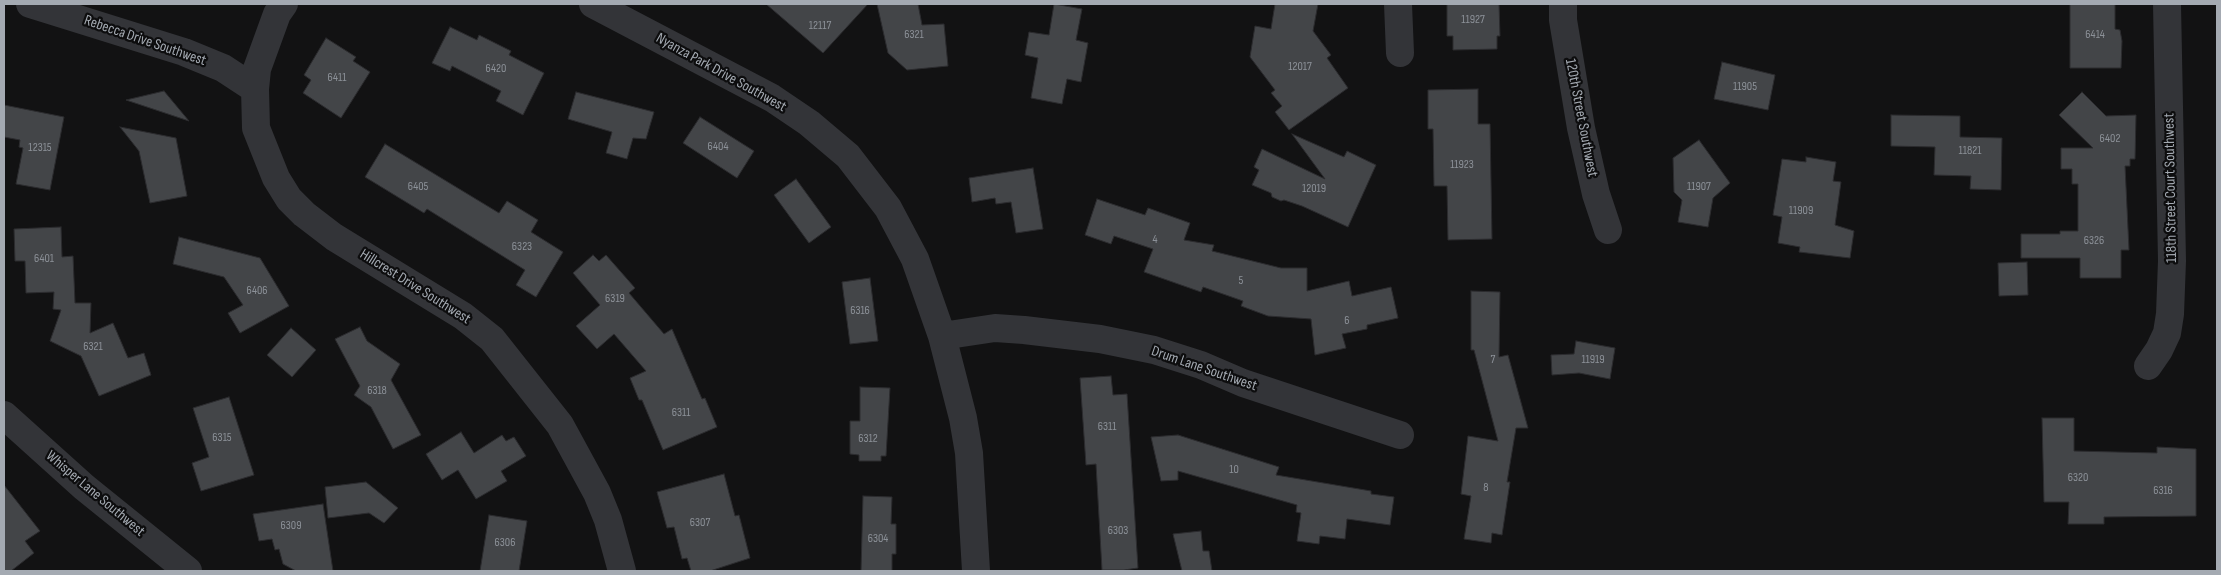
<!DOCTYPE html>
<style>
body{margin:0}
#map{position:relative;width:2221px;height:575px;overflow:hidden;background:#121213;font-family:"Sofia Sans Condensed",sans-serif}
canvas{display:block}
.frame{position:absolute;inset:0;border:5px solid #a4aab2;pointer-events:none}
</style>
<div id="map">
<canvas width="2221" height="575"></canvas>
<div class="frame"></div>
</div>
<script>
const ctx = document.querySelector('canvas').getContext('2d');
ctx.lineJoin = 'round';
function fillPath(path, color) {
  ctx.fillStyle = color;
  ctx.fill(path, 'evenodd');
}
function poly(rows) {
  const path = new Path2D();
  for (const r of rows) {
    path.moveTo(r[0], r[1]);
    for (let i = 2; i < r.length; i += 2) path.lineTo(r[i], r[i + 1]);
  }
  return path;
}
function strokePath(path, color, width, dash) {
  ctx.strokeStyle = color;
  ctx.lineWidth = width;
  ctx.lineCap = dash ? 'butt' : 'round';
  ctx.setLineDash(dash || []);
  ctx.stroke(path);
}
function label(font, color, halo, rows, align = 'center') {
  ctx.font = font + ' "Sofia Sans Condensed",sans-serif';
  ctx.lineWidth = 4.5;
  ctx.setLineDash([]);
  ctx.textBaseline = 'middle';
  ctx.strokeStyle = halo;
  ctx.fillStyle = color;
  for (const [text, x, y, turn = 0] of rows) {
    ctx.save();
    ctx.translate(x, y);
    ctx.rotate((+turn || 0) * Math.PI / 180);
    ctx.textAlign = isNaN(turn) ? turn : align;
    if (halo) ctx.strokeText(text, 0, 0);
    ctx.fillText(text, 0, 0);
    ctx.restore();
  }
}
const building = poly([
 [766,4,868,4,823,53,766,4],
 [877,4,918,4,922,25,944,24,948,66,907,70,888,53,877,4],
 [1054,4,1082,9,1076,40,1088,43,1081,82,1067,79,1062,104,1031,98,1038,58,1025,55,1029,32,1049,35,1054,4],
 [1275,4,1318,4,1313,31,1331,55,1327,58,1348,88,1289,130,1275,112,1282,106,1271,93,1275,90,1250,57,1255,26,1271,29,1275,4],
 [1447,4,1499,4,1500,36,1497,36,1497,49,1453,50,1453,36,1447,36,1447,4],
 [2070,4,2115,4,2115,29,2120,30,2122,41,2121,68,2070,68,2070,4],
 [450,27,477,40,479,35,511,51,509,55,544,73,523,115,496,101,501,91,452,66,450,71,432,63,450,27],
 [326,38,356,57,353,61,370,72,341,118,303,93,311,80,304,75,326,38],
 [1722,62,1775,75,1768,110,1714,99,1722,62],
 [1478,89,1478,124,1490,124,1492,239,1448,240,1447,186,1434,186,1433,129,1428,129,1428,90,1478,89],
 [164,91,189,121,126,100,164,91],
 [576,92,654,112,646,139,633,138,627,159,606,153,612,132,568,119,576,92],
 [2082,92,2106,116,2136,115,2135,159,2130,159,2130,166,2125,166,2129,250,2121,250,2121,278,2080,278,2080,258,2021,258,2021,234,2060,234,2060,231,2078,231,2078,184,2072,184,2072,169,2061,169,2061,148,2093,148,2059,115,2082,92],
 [4,105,64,117,50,190,16,184,23,148,19,147,20,140,4,137,4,105],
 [1891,115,1960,116,1960,137,2002,138,2001,190,1970,189,1971,176,1934,175,1935,147,1891,146,1891,115],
 [700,117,754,151,737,178,683,143,700,117],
 [120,127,176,138,187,196,150,203,139,151,120,127],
 [1292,134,1344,157,1347,151,1376,165,1348,227,1302,206,1284,200,1281,201,1272,197,1271,193,1252,185,1259,170,1254,167,1262,149,1325,179,1292,134],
 [1699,140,1730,183,1713,198,1708,227,1678,222,1682,200,1674,192,1673,158,1699,140],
 [385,144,499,213,507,201,538,220,531,232,563,252,536,297,516,285,525,270,427,209,424,213,365,177,385,144],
 [1806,157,1836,162,1833,181,1841,182,1835,225,1854,231,1850,258,1799,252,1800,247,1778,243,1782,217,1773,215,1782,159,1806,162,1806,157],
 [1033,168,1043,229,1016,233,1011,202,996,204,995,198,972,202,969,178,1033,168],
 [796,179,831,227,809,243,774,195,796,179],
 [1097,199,1145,215,1148,208,1190,223,1184,240,1214,245,1212,251,1281,268,1307,268,1307,291,1349,281,1352,296,1391,287,1398,318,1367,325,1367,329,1342,334,1346,348,1315,355,1311,319,1268,316,1241,306,1243,301,1203,287,1201,292,1144,272,1153,249,1114,236,1111,244,1085,235,1097,199],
 [61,227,62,257,73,256,75,303,91,303,90,333,113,323,128,358,144,353,151,375,99,396,81,356,50,341,61,310,53,309,54,292,26,293,25,261,15,261,14,229,61,227],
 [179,237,260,258,289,306,240,333,228,313,243,305,224,277,173,264,179,237],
 [593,255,599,261,606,255,635,288,629,293,664,334,672,329,702,399,705,398,717,427,663,450,642,400,639,400,630,378,646,371,614,334,597,349,576,326,600,305,573,273,593,255],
 [2027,262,2028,295,1999,296,1998,263,2027,262],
 [870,278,878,341,850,344,842,282,870,278],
 [1471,291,1500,292,1499,357,1508,355,1528,428,1516,428,1507,482,1510,482,1502,535,1492,533,1491,543,1464,539,1471,496,1461,494,1468,436,1498,441,1474,350,1471,350,1471,291],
 [360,327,367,341,400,364,391,380,421,435,393,449,371,407,354,395,360,386,335,339,360,327],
 [291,328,316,350,292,377,267,355,291,328],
 [1576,341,1615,348,1610,379,1579,373,1552,375,1551,355,1574,354,1576,341],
 [1111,376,1113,395,1127,394,1138,568,1124,570,1102,570,1096,464,1086,465,1080,378,1111,376],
 [860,387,890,388,886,456,881,456,881,461,859,461,859,455,850,454,850,421,860,421,860,387],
 [229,397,254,475,201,491,192,463,209,457,193,408,229,397],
 [2042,418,2074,418,2074,451,2157,453,2157,447,2196,449,2196,516,2104,517,2104,524,2068,524,2069,502,2044,502,2042,418],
 [461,432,474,453,502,435,506,441,514,437,526,456,501,471,507,481,476,499,458,470,442,480,426,454,461,432],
 [1178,435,1279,467,1276,475,1371,491,1371,494,1394,497,1390,525,1347,519,1345,539,1320,536,1319,544,1297,541,1301,513,1296,512,1297,505,1178,471,1178,480,1161,481,1151,437,1178,435],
 [724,474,735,516,739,515,750,558,710,571,691,571,687,558,682,559,674,527,667,528,657,492,724,474],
 [366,482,398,508,384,523,369,513,328,518,325,487,366,482],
 [4,485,40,531,25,541,34,553,11,571,4,571,4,485],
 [863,496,892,497,891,524,896,524,896,554,892,554,892,571,861,571,863,496],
 [323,504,333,571,296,571,283,564,279,549,275,550,272,539,259,541,253,514,323,504],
 [489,515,527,521,519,571,480,571,489,515],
 [1201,531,1203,551,1209,551,1212,571,1182,571,1173,534,1201,531]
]);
fillPath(building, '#434548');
strokePath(building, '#2c2c2f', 1);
strokePath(poly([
 [30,4,184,52,223,68,255,89],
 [284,4,277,14,257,69,255,89,256,128,276,178,289,199,304,214,334,237,463,316,492,339,560,425,597,493,608,520,622,571],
 [593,4,772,98,809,123,848,156,888,208,915,259,942,336,963,418,969,453,976,571],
 [1398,4,1400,53],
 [1563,4,1563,20,1581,128,1596,194,1608,230],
 [942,336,995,328,1024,330,1100,339,1154,350,1201,365,1243,383,1400,435],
 [2148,366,2159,350,2167,333,2170,314,2172,261,2167,4],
 [4,415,84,487,188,571]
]), '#333438', 28);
label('12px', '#8c9198', null, [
 ["11927",1473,20],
 ["12117",820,26],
 ["6321",914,35],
 ["6414",2095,35],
 ["12017",1300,67],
 ["6420",496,69],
 ["6411",337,78],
 ["11905",1745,87],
 ["6402",2110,139],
 ["6404",718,147],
 ["12315",40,148],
 ["11821",1970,151],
 ["11923",1462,165],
 ["6405",418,187],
 ["11907",1699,187],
 ["12019",1314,189],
 ["11909",1801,211],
 ["4",1155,240],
 ["6326",2094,241],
 ["6323",522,247],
 ["6401",44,259],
 ["5",1241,281],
 ["6406",257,291],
 ["6319",615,299],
 ["6316",860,311],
 ["6",1347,321],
 ["6321",93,347],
 ["7",1493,360],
 ["11919",1593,360],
 ["6318",377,391],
 ["6311",681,413],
 ["6311",1107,427],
 ["6315",222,438],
 ["6312",868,439],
 ["10",1234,470],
 ["6320",2078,478],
 ["8",1486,488],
 ["6316",2163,491],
 ["6307",700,523],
 ["6309",291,526],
 ["6303",1118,531],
 ["6304",878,539],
 ["6306",505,543]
]);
label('15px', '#a4aab2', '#0d0d0e', [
 ["Rebecca Drive Southwest",145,41,19],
 ["Nyanza Park Drive Southwest",721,73,29],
 ["120th Street Southwest",1581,118,79],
 ["118th Street Court Southwest",2171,188,-91],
 ["Hillcrest Drive Southwest",415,287,32],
 ["Drum Lane Southwest",1204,369,19],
 ["Whisper Lane Southwest",95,494,40]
]);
</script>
